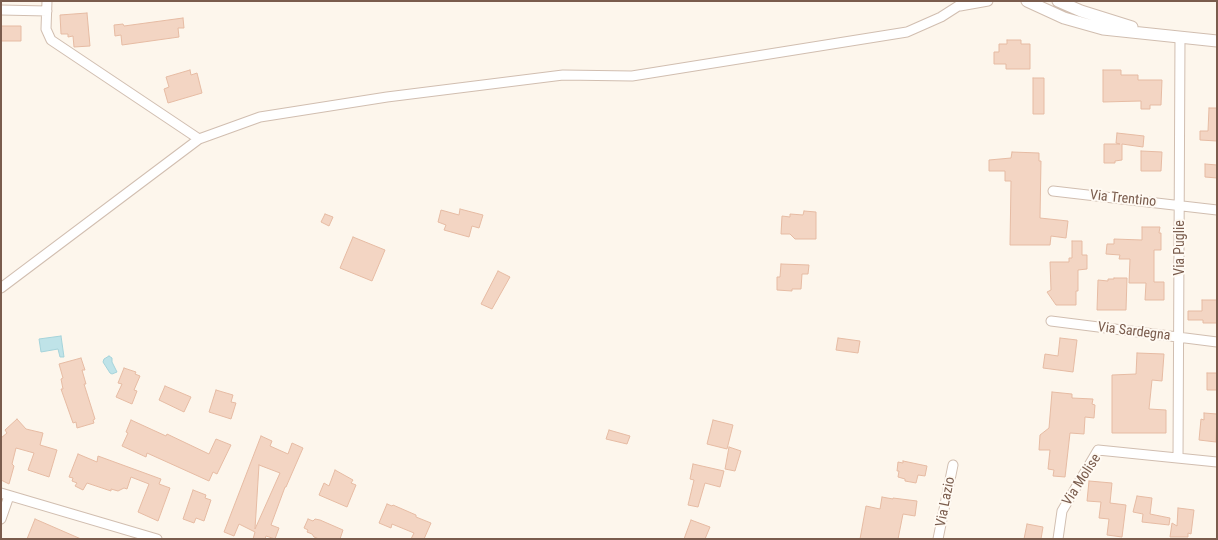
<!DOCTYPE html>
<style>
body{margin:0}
#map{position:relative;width:1218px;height:540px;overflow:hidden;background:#fdf6ec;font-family:"Roboto Condensed",sans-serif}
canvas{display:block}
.frame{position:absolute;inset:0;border:2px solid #7a5c4d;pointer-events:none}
</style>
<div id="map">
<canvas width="1218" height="540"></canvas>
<div class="frame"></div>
</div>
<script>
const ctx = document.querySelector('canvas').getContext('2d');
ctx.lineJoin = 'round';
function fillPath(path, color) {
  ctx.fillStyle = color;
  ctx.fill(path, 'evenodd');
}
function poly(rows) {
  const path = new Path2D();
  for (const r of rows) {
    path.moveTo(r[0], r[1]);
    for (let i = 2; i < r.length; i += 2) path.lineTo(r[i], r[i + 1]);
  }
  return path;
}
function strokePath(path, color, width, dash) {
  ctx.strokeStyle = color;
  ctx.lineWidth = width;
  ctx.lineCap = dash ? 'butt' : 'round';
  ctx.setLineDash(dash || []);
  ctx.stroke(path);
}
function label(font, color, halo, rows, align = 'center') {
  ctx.font = font + ' "Roboto Condensed",sans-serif';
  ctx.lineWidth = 4;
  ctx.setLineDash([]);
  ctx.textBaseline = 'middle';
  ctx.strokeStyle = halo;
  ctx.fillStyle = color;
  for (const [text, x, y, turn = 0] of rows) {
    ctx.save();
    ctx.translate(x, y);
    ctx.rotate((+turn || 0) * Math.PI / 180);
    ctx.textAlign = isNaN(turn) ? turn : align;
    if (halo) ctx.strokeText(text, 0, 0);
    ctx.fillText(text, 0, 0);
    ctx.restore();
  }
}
const water = poly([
 [61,336,64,357,60,357,58,349,41,352,39,339,61,336],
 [109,356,112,358,112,362,117,372,112,374,110,373,103,362,104,359,109,356]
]);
fillPath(water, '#bfe3e8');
strokePath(water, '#a5d3da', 1);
const building = poly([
 [87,13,90,46,74,47,73,36,68,37,68,34,61,34,60,15,87,13],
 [183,18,184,28,178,28,179,37,122,45,121,35,115,36,114,25,123,24,124,26,183,18],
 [1,26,21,26,21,41,1,41,1,26],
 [1007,40,1021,40,1021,44,1030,44,1030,69,1006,69,1006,64,994,64,994,52,999,52,999,44,1007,44,1007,40],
 [190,70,191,75,197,73,202,93,168,103,164,89,169,87,166,77,190,70],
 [1103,70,1121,70,1121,75,1138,75,1138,80,1162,80,1161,105,1150,105,1150,109,1141,109,1141,101,1103,102,1103,70],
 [1033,78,1044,78,1044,114,1033,114,1033,78],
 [1209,108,1217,108,1217,141,1200,140,1200,131,1208,131,1209,108],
 [1117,133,1144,136,1143,147,1122,144,1122,160,1115,161,1115,163,1104,163,1104,144,1120,144,1116,143,1117,133],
 [1141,151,1162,152,1161,171,1141,171,1141,151],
 [1012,152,1039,153,1039,161,1041,161,1040,218,1068,221,1066,238,1051,236,1050,245,1010,245,1011,181,1005,181,1005,171,989,171,989,160,1011,158,1012,152],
 [1205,164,1217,165,1217,178,1205,177,1205,164],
 [460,209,483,215,479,228,472,226,469,237,444,230,446,225,438,222,441,210,459,215,460,209],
 [804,211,816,212,816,239,795,239,790,234,781,234,782,216,790,217,790,214,803,215,804,211],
 [325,214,333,217,329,226,321,222,325,214],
 [1142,227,1160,227,1159,233,1161,233,1161,250,1154,250,1154,282,1164,282,1164,300,1145,300,1146,283,1129,283,1130,259,1119,259,1120,255,1106,254,1107,244,1114,244,1114,239,1142,240,1142,227],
 [353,237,385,250,372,281,340,268,353,237],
 [1072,241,1082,241,1082,255,1087,255,1087,269,1078,270,1078,291,1076,291,1076,305,1056,305,1047,292,1051,290,1050,262,1069,262,1069,258,1072,258,1072,241],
 [781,264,809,265,808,274,802,274,801,289,792,289,792,291,777,290,777,277,780,277,781,264],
 [498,271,510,277,492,309,481,304,498,271],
 [1114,278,1127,278,1126,310,1097,310,1098,280,1108,281,1108,279,1114,279,1114,278],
 [1202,300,1217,300,1217,323,1203,323,1203,320,1188,320,1188,311,1202,311,1202,300],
 [838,338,860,341,858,353,836,350,838,338],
 [1060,338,1077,340,1073,372,1043,368,1045,354,1058,356,1060,338],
 [1137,353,1164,354,1162,381,1152,380,1149,409,1166,410,1166,433,1112,433,1112,375,1136,374,1137,353],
 [81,358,85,370,82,370,86,384,84,384,95,419,93,420,94,423,77,428,76,422,73,423,61,389,63,389,61,379,63,378,59,364,81,358],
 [124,368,136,372,135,374,140,376,134,390,137,391,132,404,116,397,122,384,118,383,124,368],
 [1207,373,1217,373,1217,390,1207,390,1207,373],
 [165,386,191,397,184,412,159,400,165,386],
 [216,390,233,395,231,402,236,403,231,419,209,412,216,390],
 [1052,392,1072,394,1072,398,1093,399,1092,404,1095,405,1094,418,1085,417,1084,434,1070,433,1065,477,1053,476,1054,470,1048,469,1050,450,1039,450,1040,435,1049,428,1052,392],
 [1204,413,1217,414,1216,442,1199,440,1201,419,1204,420,1204,413],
 [17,419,26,429,43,433,40,445,57,450,49,477,28,470,34,453,16,448,12,464,14,466,9,484,1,480,1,438,7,433,5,430,17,419],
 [131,420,166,436,167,434,209,454,216,439,231,445,217,474,213,472,209,481,147,453,146,457,122,446,128,433,126,432,131,420],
 [713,420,733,425,727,449,707,444,713,420],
 [609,430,630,436,627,444,606,439,609,430],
 [261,436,272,441,270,446,288,454,292,443,303,448,286,487,285,487,271,525,279,528,275,539,266,536,265,539,253,539,255,532,239,524,234,536,224,532,261,436],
 [259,465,280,473,255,529,259,465],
 [729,447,741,451,735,471,725,469,729,447],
 [78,454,97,462,98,456,161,479,159,484,170,488,158,521,138,512,149,484,131,477,127,489,124,488,118,491,111,489,111,491,87,483,83,490,75,486,77,483,72,481,73,478,69,477,78,454],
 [903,461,927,466,925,476,918,475,916,483,905,481,905,479,898,477,899,471,897,471,898,462,903,463,903,461],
 [693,464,724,471,720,487,705,483,698,507,688,505,694,480,690,479,693,464],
 [335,470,353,480,351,483,356,485,347,507,319,495,324,483,329,486,335,470],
 [1089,481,1112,483,1110,503,1126,505,1122,537,1107,535,1109,519,1099,518,1101,502,1087,501,1089,481],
 [193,490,206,495,205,498,211,500,204,521,196,518,194,523,183,519,193,490],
 [1137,496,1152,498,1150,514,1170,518,1169,525,1142,522,1143,514,1133,512,1137,496],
 [882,497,893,499,893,498,917,501,915,516,903,514,898,539,860,539,866,506,880,509,882,497],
 [387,504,392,506,393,505,416,515,416,517,431,523,424,539,411,539,414,533,392,524,391,528,379,523,387,504],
 [1178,508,1194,510,1191,534,1188,533,1188,537,1170,537,1172,523,1177,526,1178,508],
 [35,519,81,539,27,539,35,519],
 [308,519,313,521,315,519,320,520,343,530,340,539,319,539,314,537,312,534,307,532,308,530,304,528,308,519],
 [691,520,710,527,705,539,684,539,691,520],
 [1027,524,1043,527,1041,539,1024,539,1027,524]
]);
fillPath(building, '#f3d5c3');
strokePath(building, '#e6bba3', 1);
const minor = poly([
 [47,1,46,29,51,40,199,139],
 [960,6,988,1],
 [1,10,47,11],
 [1053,191,1217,210],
 [1,288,199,139,260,117,387,97,563,75,632,76,907,32,941,17,966,1],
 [1051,321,1217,342],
 [1178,458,1180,37],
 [1,493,157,539],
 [1,519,9,496],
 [938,539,953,465],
 [1058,539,1062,511,1098,450,1217,462]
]);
const tertiary = poly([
 [1027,1,1064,18,1103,29,1217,41],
 [1058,1,1081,11,1132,27]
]);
strokePath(minor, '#d1beb0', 11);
strokePath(tertiary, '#d1beb0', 13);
strokePath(minor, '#fff', 9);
strokePath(tertiary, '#fff', 11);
label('14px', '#7a5c4d', '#fffaf3', [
 ["Via Trentino",1123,199,6],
 ["Via Puglie",1180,248,-90],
 ["Via Sardegna",1134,332,7],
 ["Via Molise",1082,480,-57],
 ["Via Lazio",946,502,-79]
]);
</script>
